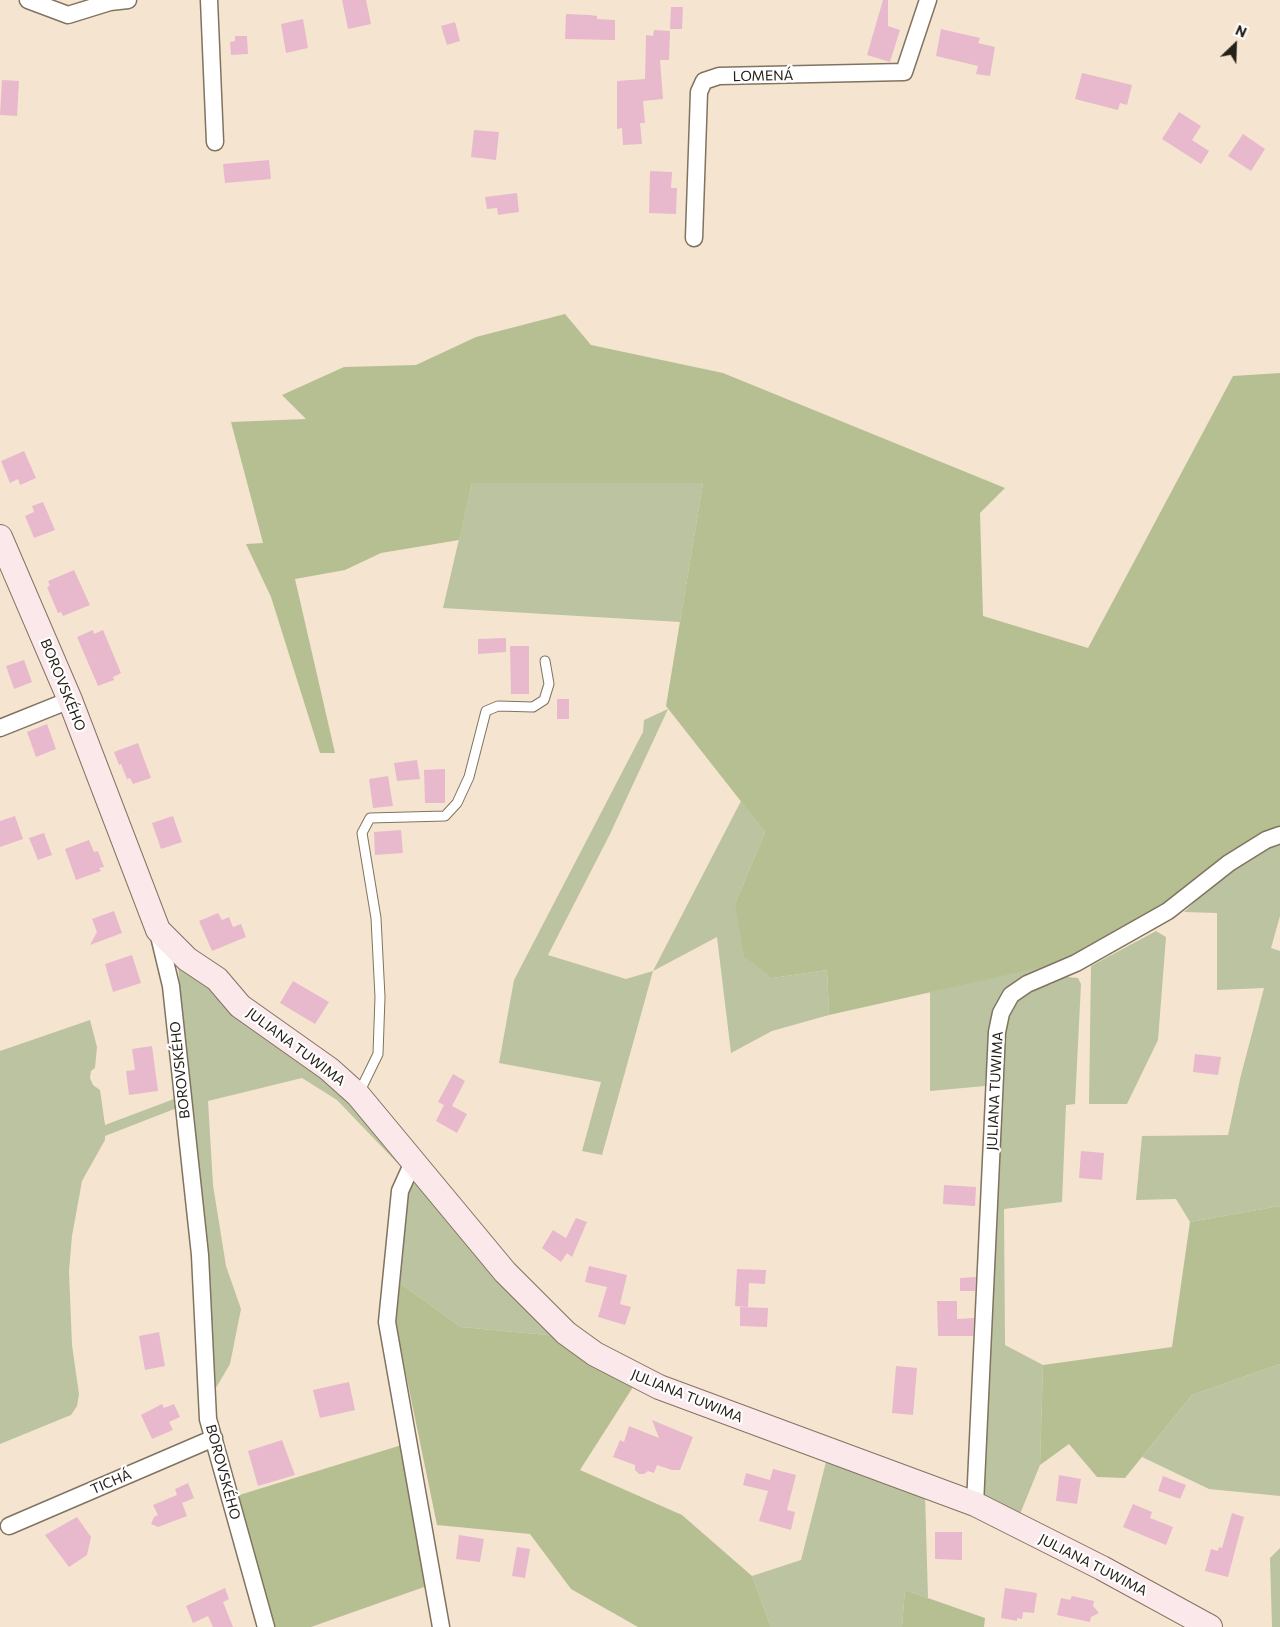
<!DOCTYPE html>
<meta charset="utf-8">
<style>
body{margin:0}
#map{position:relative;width:1280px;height:1627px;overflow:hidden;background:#f5e5d0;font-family:Commissioner,sans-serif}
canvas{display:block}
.north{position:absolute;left:1210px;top:20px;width:50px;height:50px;-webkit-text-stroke:4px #fff;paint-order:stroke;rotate:24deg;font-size:14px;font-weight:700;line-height:20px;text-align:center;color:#252018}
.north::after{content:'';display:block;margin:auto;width:18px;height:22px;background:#252018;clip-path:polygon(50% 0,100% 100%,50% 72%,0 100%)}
</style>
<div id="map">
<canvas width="1280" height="1627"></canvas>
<div class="north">N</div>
</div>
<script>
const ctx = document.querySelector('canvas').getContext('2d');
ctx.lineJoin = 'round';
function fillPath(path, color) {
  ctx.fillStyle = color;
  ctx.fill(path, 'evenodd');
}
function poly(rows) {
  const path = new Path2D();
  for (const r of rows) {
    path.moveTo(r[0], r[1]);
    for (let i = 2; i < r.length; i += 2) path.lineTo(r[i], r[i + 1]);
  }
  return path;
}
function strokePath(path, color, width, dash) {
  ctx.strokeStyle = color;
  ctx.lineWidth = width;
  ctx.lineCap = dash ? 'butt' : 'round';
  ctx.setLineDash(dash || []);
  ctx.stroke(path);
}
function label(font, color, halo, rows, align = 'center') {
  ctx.font = font + ' Commissioner,sans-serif';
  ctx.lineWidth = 4.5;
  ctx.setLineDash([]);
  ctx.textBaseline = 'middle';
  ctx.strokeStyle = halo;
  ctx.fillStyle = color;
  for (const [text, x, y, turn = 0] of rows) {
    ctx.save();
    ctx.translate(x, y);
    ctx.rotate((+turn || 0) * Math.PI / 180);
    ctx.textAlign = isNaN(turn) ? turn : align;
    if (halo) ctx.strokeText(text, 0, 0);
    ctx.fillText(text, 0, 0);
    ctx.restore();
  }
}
fillPath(poly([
 [472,483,703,483,680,622,443,608],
 [668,709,610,834,548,955,626,979,653,971,741,801,765,832,735,904,773,978,827,970,829,1015,772,1031,731,1053,717,937,653,971,602,1155,582,1151,601,1082,499,1063,514,980,643,732,644,720],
 [1280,841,1280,916,1271,948,1280,951,1280,1206,1190,1222,1176,1199,1136,1200,1142,1136,1228,1135,1241,1075,1264,988,1217,990,1217,913,1184,912,1236,864],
 [1156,931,1166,937,1158,1040,1127,1104,1089,1104,1091,966],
 [177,956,189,971,241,1017,317,1070,385,1139,403,1169,337,1100,302,1078,208,1101,213,1185,226,1266,241,1309,230,1364,213,1393,210,1288],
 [1049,965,1002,994,991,1022,985,1086,930,1091,930,992],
 [1057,976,1078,978,1081,984,1075,1104,1066,1105,1062,1202,1004,1209,1005,1345,1043,1365,1040,1465,1020,1514,983,1496,1004,1025,1014,998],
 [90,1020,97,1047,95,1068,91,1071,90,1078,93,1085,100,1090,105,1125,174,1099,169,1044,177,1108,105,1136,105,1140,82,1181,72,1236,69,1271,72,1345,79,1394,77,1406,71,1415,0,1444,0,1051],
 [417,1180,558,1336,461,1327,397,1281,407,1192],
 [1280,1364,1280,1496,1209,1489,1142,1457,1192,1395],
 [826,1462,925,1494,928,1598,905,1590,902,1627,771,1627,752,1576,801,1560],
 [1280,1548,1280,1627,1272,1627,1270,1558]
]), '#bbc3a0');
fillPath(poly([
 [565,314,591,345,723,373,1005,488,980,513,983,616,1088,648,1233,376,1280,373,1280,836,1156,915,1074,960,829,1015,827,970,773,978,744,956,735,904,765,832,666,706,703,483,472,483,459,540,381,553,345,570,295,579,335,753,320,753,271,597,246,544,263,543,231,422,306,419,282,395,344,367,416,365,476,337],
 [1280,1206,1280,1364,1192,1395,1125,1478,1097,1477,1069,1444,1040,1465,1043,1365,1172,1347,1190,1222],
 [397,1281,461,1327,558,1336,635,1384,580,1470,682,1515,752,1576,771,1627,638,1627,571,1589,530,1534,437,1525,394,1316],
 [405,1444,427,1586,311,1627,274,1627,236,1496],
 [905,1590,985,1618,984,1627,902,1627]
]), '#b5bf92');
fillPath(poly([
 [342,0,366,0,371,24,348,29],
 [883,0,888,0,888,26,900,30,890,62,867,55],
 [671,7,683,7,682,29,670,29],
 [566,14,590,15,597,16,597,19,615,20,615,40,565,39],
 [303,19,308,48,286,53,281,24],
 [455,22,460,41,447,45,441,26],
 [941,29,980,38,978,43,995,47,990,76,976,74,978,66,936,56],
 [654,30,670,31,669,60,660,60,663,99,643,101,645,123,640,123,642,144,623,145,622,128,617,129,617,81,645,79,646,35,653,36],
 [235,36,247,36,248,54,231,55,230,42,235,41],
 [1082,73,1132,85,1127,105,1120,103,1118,110,1075,99],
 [2,80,19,81,17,116,0,115],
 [1179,112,1201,126,1192,140,1209,151,1201,164,1162,139],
 [474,130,499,132,496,160,471,157],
 [1243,134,1265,149,1251,171,1228,156],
 [269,160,271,179,225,183,223,164],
 [650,171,672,172,671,188,677,188,676,214,649,213],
 [517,193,519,212,498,215,497,208,487,209,485,197],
 [24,451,36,478,20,485,18,479,10,483,1,461],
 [43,502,55,530,34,538,25,516,34,512,32,506],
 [74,570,90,605,63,616,61,612,58,613,47,587,50,586,48,581],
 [93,630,94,634,103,630,121,673,113,677,114,680,98,686,77,637],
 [506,638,506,652,478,654,478,639],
 [510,646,529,646,529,694,511,694],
 [24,660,32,682,14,689,6,666],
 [557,699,569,699,569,719,557,719],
 [47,724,56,749,36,757,27,732],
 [138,743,151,778,133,784,130,778,127,779,121,764,119,765,114,752],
 [417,760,420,779,397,781,394,763],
 [445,769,445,803,425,803,424,770],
 [388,776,393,806,373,808,369,779],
 [15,816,23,839,0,847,0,821],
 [173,816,182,842,161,849,152,823],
 [401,830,403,853,375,855,374,832],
 [44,833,52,855,38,860,29,838],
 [89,840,94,852,98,851,104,867,99,868,101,871,76,880,65,849],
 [114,911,122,933,90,945,97,932,92,919],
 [218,913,222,920,229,917,233,927,241,924,246,937,212,951,199,921],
 [132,955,141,983,113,992,105,964],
 [293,981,329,1002,315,1024,280,1003],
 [152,1046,158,1091,129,1095,126,1071,135,1070,132,1049],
 [1195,1054,1221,1057,1218,1075,1193,1072],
 [453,1074,465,1081,452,1106,467,1114,457,1133,436,1121,444,1105,438,1102],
 [1081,1151,1104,1153,1102,1180,1079,1178],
 [944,1185,976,1187,975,1206,943,1204],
 [576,1218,587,1222,572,1257,567,1253,561,1262,542,1248,553,1230,566,1238],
 [589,1266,627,1275,620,1304,631,1307,625,1325,598,1317,607,1287,585,1282],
 [737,1269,766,1270,765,1284,749,1283,748,1307,735,1306],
 [976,1277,975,1291,960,1291,960,1278],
 [937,1301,957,1301,957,1319,974,1318,973,1336,938,1336],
 [740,1307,768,1308,767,1327,740,1326],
 [159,1332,165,1366,145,1370,139,1336],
 [896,1366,917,1368,913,1415,892,1413],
 [349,1382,355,1410,320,1418,313,1390],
 [162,1404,164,1408,174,1404,180,1417,169,1422,173,1430,152,1439,141,1415],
 [652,1420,693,1437,680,1470,672,1470,657,1465,654,1473,648,1471,644,1474,639,1474,635,1470,635,1465,613,1457,620,1440,624,1442,629,1426,659,1438],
 [282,1440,295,1475,258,1486,248,1451],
 [773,1469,796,1475,787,1510,795,1512,791,1530,759,1521,768,1491,743,1485,746,1473,770,1480],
 [1059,1475,1081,1479,1077,1504,1056,1501],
 [1163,1476,1186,1485,1180,1499,1158,1491],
 [188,1483,194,1498,182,1503,187,1516,158,1527,151,1524,154,1517,158,1515,153,1505,177,1495,175,1489],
 [1133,1504,1152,1512,1150,1518,1173,1527,1166,1545,1123,1527],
 [1232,1513,1244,1517,1228,1577,1205,1571,1211,1549,1218,1551,1219,1547,1222,1548],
 [77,1517,91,1537,87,1555,69,1567,45,1535],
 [935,1532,962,1532,962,1560,935,1559],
 [459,1535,484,1539,480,1562,456,1559],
 [517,1547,530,1549,525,1578,512,1576],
 [225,1588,229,1599,223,1602,233,1627,213,1627,208,1616,193,1623,186,1606],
 [1005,1588,1037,1593,1034,1613,1023,1612,1022,1619,1017,1618,1017,1621,1001,1618],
 [1072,1596,1094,1601,1093,1606,1099,1613,1091,1617,1090,1622,1057,1615,1061,1598,1070,1600]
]), '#e8b8cd');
const lane = poly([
 [358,1095,378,1054,380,997,376,918,362,833,370,818,445,816,457,803,469,777,486,711,498,706,533,707,544,700,549,684,545,661]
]);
const street = poly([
 [28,0,68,15,110,2,128,0],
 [209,0,215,142],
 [694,238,699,92,704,81,719,76,904,72,928,0],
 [0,728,70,700],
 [158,932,171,986,200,1255,208,1419,266,1627],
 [414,1160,400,1191,387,1322,441,1627],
 [975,1504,997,1032,1001,1013,1011,995,1027,984,1076,963,1168,911,1229,863,1266,840,1280,835],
 [9,1526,214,1438]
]);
const secondary = poly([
 [0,537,70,700,158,930,187,959,217,979,240,1006,329,1069,358,1095,505,1272,566,1333,595,1354,659,1387,975,1504,1102,1568,1210,1627]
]);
strokePath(lane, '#817360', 11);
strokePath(street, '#817360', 19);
strokePath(secondary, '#817360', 26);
strokePath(lane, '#fff', 9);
strokePath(street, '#fff', 16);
strokePath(secondary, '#fae8eb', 24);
label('14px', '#252018', '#fff', [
 ["LOMENÁ",763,76,-1],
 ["BOROVSKÉHO",63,685,68],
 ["JULIANA TUWIMA",296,1047,37],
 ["BOROVSKÉHO",180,1070,-96],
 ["JULIANA TUWIMA",995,1091,-87],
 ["JULIANA TUWIMA",687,1396,22],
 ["BOROVSKÉHO",223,1472,75],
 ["TICHÁ",111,1482,-23],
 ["JULIANA TUWIMA",1093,1565,27]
]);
</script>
